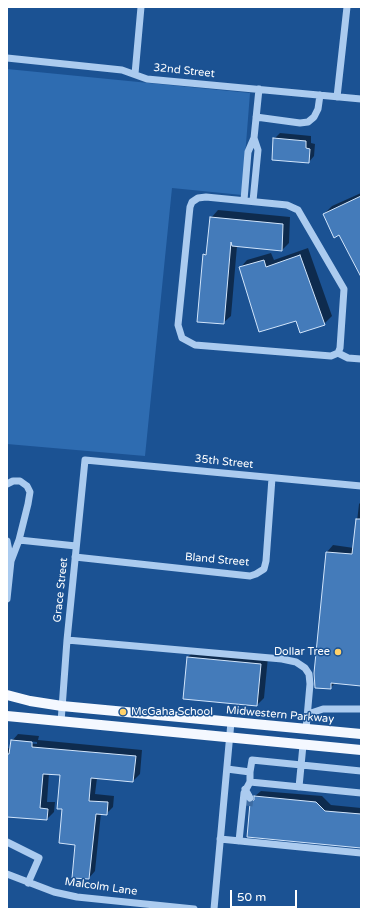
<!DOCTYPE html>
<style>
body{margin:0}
#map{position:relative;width:368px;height:916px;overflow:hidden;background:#1b5293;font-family:"Varela Round",sans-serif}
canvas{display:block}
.frame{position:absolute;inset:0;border:8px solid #fff;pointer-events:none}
.scale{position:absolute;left:230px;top:890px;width:67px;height:18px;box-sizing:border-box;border:2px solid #fff;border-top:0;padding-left:5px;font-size:12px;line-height:14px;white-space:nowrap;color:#fff;-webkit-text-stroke:3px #1b5293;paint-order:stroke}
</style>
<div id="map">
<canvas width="368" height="916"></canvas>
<div class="frame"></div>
<div class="scale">50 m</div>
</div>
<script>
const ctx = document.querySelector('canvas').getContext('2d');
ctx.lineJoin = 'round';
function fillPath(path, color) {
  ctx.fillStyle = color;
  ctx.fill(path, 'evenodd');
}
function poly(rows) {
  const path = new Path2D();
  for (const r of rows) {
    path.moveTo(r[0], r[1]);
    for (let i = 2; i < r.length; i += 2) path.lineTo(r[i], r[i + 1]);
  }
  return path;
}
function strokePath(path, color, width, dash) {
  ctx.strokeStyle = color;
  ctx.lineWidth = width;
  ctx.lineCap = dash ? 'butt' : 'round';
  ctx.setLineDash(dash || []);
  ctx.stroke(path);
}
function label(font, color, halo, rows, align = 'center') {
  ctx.font = font + ' "Varela Round",sans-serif';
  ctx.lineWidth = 3;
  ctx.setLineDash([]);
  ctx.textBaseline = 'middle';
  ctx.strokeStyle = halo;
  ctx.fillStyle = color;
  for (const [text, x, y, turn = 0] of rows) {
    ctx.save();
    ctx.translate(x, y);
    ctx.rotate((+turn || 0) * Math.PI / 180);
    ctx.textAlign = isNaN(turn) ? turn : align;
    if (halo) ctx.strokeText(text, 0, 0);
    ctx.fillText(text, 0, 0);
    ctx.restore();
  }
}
fillPath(poly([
 [7,69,250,93,242,195,172,188,145,456,7,444]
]), '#2e6cb1');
fillPath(poly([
 [280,133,311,136,311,143,315,144,314,156,309,162,274,139],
 [361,193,361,274,339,234,324,214,332,206],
 [218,210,290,217,289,243,282,250,237,246,231,316,223,323,204,255,207,252,211,218],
 [308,248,332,316,324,324,296,320,240,268,247,260,271,253,274,260],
 [361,502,361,685,336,682,330,688,327,552,333,545,354,548,359,504],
 [195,650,268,657,264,698,257,705,188,657],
 [18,734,39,736,38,740,142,750,140,774,133,781,97,778,95,794,114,796,113,807,106,814,101,813,95,871,89,878,63,808,61,775,49,773,47,802,55,802,54,812,47,819,7,816,7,749,11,747,12,741],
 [16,740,37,742,37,744,16,742],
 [261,791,322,796,331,805,361,808,361,847,255,799,255,796]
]), '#0007');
const building = poly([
 [273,138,306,141,306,148,310,149,309,163,272,160,273,138],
 [361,196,361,277,339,235,334,238,323,214,361,196],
 [210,217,283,224,282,251,232,246,231,242,224,324,197,322,203,254,206,255,210,217],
 [300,255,325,325,300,333,296,321,259,332,239,267,264,260,266,267,300,255],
 [356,519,361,519,361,686,331,683,331,689,315,688,314,673,326,552,352,554,356,519],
 [187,657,261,664,257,706,183,699,187,657],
 [11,740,32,742,32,747,136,756,133,782,91,778,89,801,108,802,107,815,96,814,89,879,72,878,75,845,59,843,62,809,57,809,60,775,43,774,40,808,48,809,47,820,7,817,7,754,9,754,11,740],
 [254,796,316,802,325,811,361,814,361,848,247,837,250,803,254,800,254,796]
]);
fillPath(building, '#447bba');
strokePath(building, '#d2e5fb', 1);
strokePath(poly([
 [249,806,250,798]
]), '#3d6ca3', 7, [7, 3.5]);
strokePath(poly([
 [7,58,122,70,147,79,361,99],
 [135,74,141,7],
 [337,97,347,7],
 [256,117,300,123,308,122,314,117,318,109,320,95],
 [206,197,287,205,298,210,344,289,340,348,338,353,331,356,195,345,182,338,178,325,190,207,192,202,198,198,206,197],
 [244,200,248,152,254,138],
 [253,201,258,150,254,138,259,89],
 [338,353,348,358,361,359],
 [7,484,13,481,20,481,27,486,30,492,28,504,19,540,11,561,7,599],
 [19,540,76,546],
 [7,541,11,561],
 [75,557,250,576,256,574,264,569,266,561,272,478],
 [67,640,282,659,296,662,305,668,309,674,310,684,306,729],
 [308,714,323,709,361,709],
 [61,722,67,640,85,460,361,486],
 [227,769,250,772,250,782,361,793],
 [250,772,252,760,361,771],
 [299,787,303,745],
 [245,789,250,798],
 [220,839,361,853],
 [239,841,244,793,250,782],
 [7,842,39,858,28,883],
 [7,874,54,892,77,897,194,909],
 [214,909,231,722]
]), '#abcbef', 7);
strokePath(poly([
 [7,695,30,701,62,706,361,734],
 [7,716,361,750]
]), '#f4f8ff', 10);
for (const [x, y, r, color] of [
 [338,652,4,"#ffd16a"],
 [123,712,4,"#ffd16a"]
]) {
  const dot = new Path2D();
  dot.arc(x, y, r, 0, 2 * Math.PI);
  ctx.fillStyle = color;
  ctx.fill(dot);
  strokePath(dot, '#1b5293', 1.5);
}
label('11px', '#fff', '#1b5293', [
 ["32nd Street",184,71,6],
 ["35th Street",224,462,6],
 ["Bland Street",217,560,5],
 ["Grace Street",61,590,-84],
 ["Midwestern Parkway",280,715,5],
 ["Malcolm Lane",101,887,8]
]);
label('11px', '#fff', '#1b5293', [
 ["Dollar Tree",330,652],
 ["McGaha School",131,712,"left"]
], 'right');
</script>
